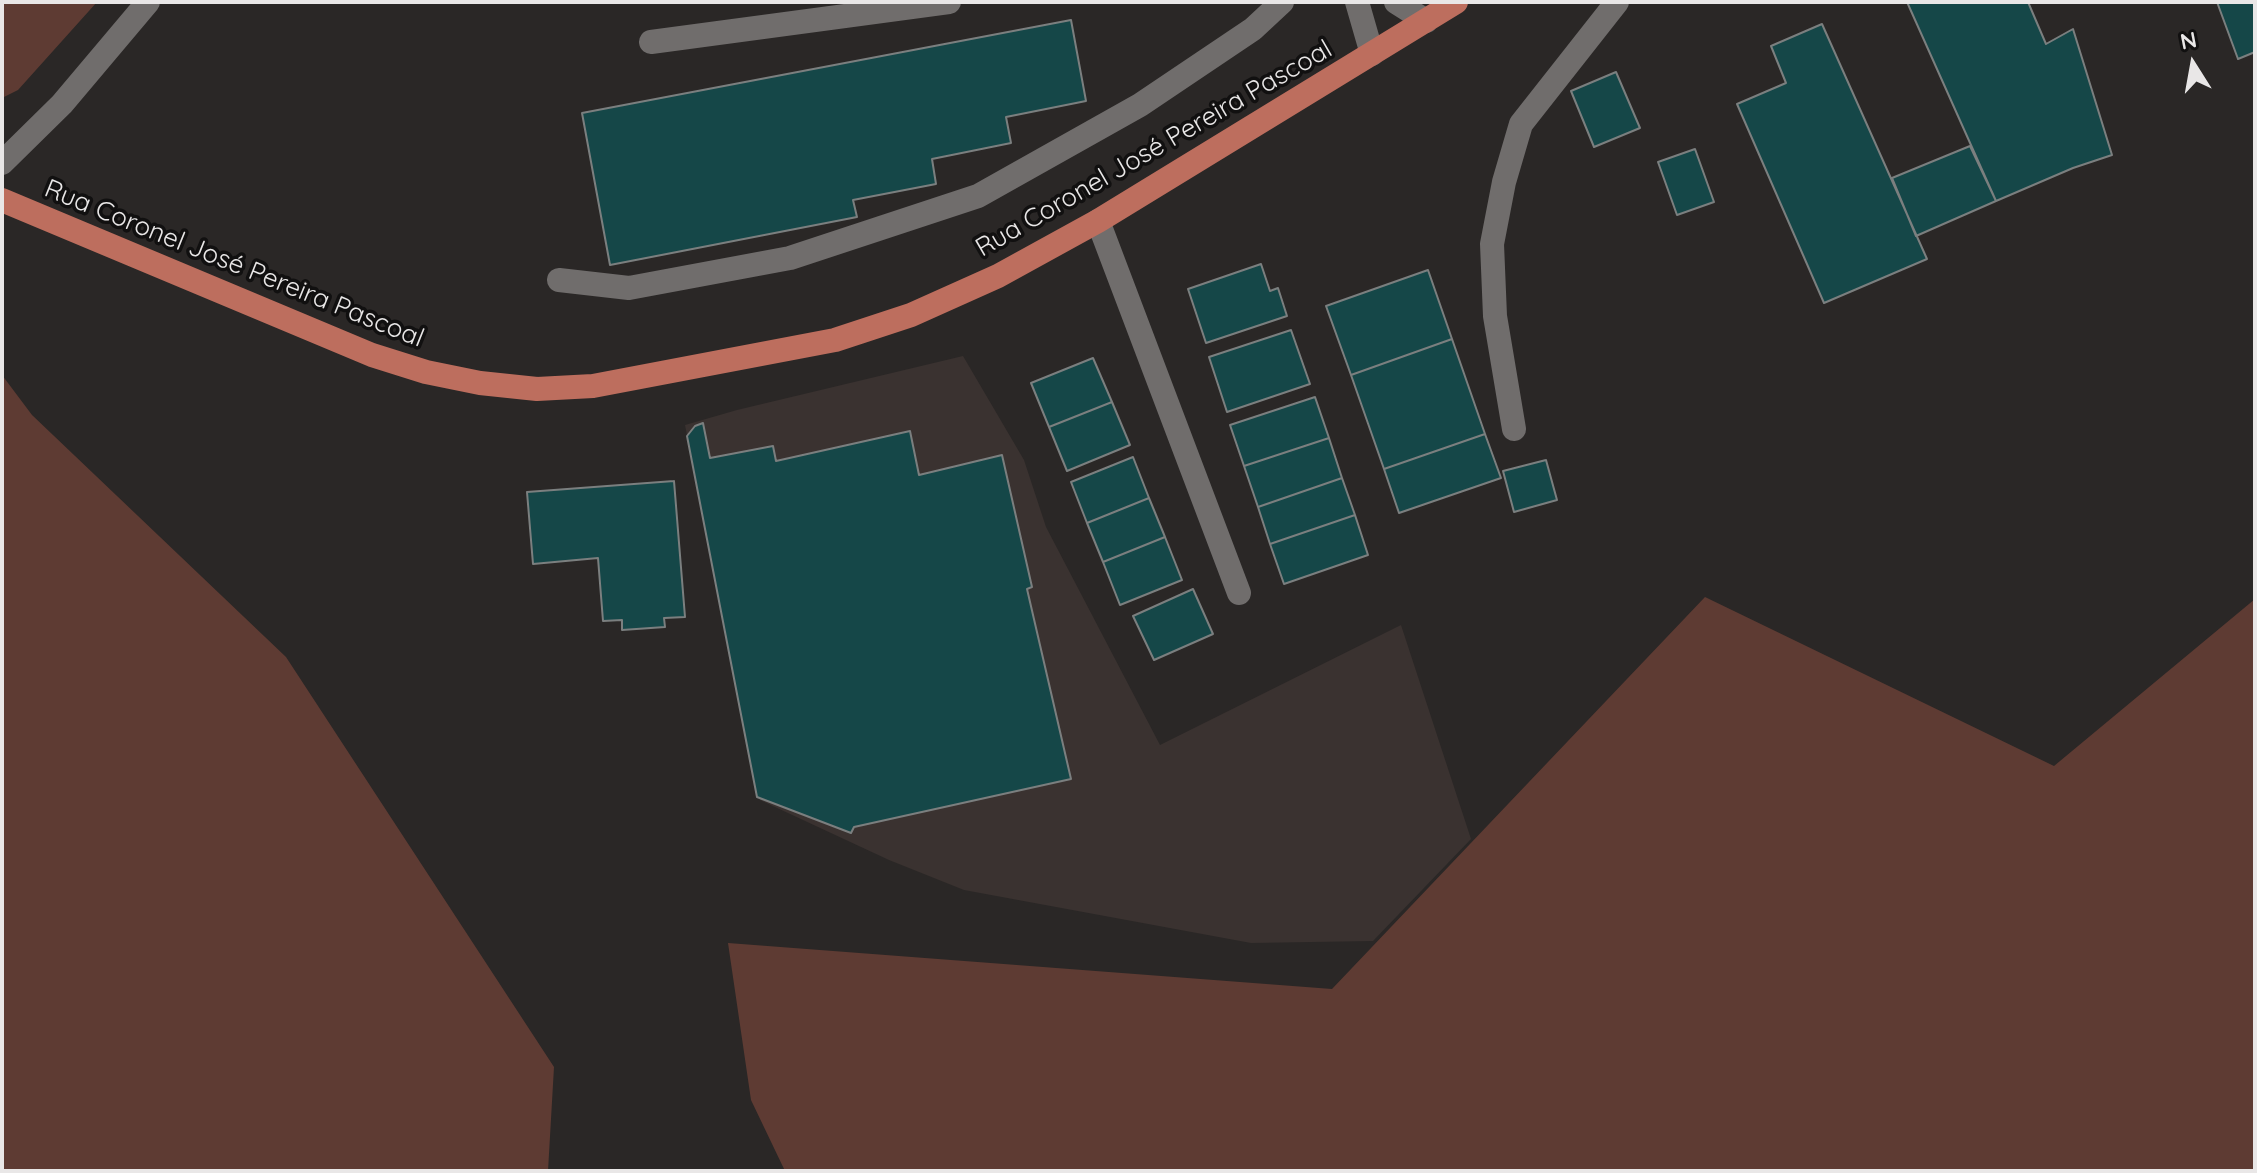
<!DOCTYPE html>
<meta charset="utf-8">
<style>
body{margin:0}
#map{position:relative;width:2257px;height:1173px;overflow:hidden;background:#2a2726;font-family:Quicksand,sans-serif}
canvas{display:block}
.frame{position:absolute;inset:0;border:4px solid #e9e7e7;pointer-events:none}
.north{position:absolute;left:2153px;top:24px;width:80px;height:80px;-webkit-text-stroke:6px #111010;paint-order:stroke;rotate:349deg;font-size:22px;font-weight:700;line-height:32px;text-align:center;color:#e9e7e7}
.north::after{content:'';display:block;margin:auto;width:28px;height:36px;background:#e9e7e7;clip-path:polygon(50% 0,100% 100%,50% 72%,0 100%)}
</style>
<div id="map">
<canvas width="2257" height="1173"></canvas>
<div class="frame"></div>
<div class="north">N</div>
</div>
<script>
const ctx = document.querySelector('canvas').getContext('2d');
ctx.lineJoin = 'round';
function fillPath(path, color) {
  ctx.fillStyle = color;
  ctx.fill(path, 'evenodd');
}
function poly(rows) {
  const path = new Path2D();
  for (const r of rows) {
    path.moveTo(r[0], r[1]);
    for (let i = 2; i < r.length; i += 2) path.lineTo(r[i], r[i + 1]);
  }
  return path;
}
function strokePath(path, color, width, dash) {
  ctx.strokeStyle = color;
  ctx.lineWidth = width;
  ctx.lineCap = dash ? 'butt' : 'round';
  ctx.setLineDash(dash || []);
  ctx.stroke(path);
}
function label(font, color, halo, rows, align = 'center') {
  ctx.font = font + ' Quicksand,sans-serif';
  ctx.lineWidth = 7;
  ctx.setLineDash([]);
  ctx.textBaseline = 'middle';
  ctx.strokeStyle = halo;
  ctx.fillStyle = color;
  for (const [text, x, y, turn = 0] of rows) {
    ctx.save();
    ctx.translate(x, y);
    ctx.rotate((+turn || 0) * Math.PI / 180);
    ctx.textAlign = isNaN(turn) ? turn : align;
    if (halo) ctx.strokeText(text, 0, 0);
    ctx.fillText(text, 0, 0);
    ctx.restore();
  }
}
fillPath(poly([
 [963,356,1024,460,1046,527,1160,745,1401,625,1471,839,1373,941,1251,943,964,890,889,860,760,800,685,425,737,410]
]), '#3a3230');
fillPath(poly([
 [2,2,97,2,18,90,2,98],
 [2,375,32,415,286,657,554,1067,548,1171,2,1171],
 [1705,597,2054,766,2255,599,2255,1171,785,1171,751,1100,728,943,1332,989]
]), '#5e3b33');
const building = poly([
 [1907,2,2028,2,2046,44,2073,29,2112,155,2073,168,1996,201,1907,2],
 [2217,2,2255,2,2255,52,2238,59,2217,2],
 [1071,20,1086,101,1006,117,1011,143,932,159,936,184,853,200,857,217,610,265,582,113,1071,20],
 [1822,24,1927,259,1824,303,1737,104,1786,83,1771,46,1822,24],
 [1616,72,1640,128,1594,147,1571,91,1616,72],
 [1970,146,1996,201,1916,236,1892,178,1970,146],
 [1695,149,1714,202,1677,215,1658,162,1695,149],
 [1261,264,1270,291,1278,288,1287,316,1206,343,1188,289,1261,264],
 [1428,270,1452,339,1351,375,1326,306,1428,270],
 [1291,330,1310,384,1227,412,1209,357,1291,330],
 [1452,339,1485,434,1384,469,1351,375,1452,339],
 [1093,358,1112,402,1049,427,1031,383,1093,358],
 [1315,397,1329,438,1244,466,1230,425,1315,397],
 [1112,402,1130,445,1067,471,1049,427,1112,402],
 [703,423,710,458,773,446,776,461,910,431,919,475,1002,455,1032,587,1027,589,1071,779,854,827,851,833,757,797,687,436,695,426,703,423],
 [1485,434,1501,478,1399,513,1384,469,1485,434],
 [1329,438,1342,478,1258,507,1244,466,1329,438],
 [1133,457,1149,498,1087,523,1071,482,1133,457],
 [1546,460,1557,500,1514,512,1503,471,1546,460],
 [1342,478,1355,515,1270,544,1258,507,1342,478],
 [674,481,685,617,664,618,665,627,622,630,622,620,603,621,598,558,533,564,527,492,674,481],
 [1149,498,1165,537,1103,562,1087,523,1149,498],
 [1355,515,1368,555,1284,584,1270,544,1355,515],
 [1165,537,1182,580,1120,605,1103,562,1165,537],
 [1193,589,1213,634,1154,660,1133,616,1193,589]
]);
fillPath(building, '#154748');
strokePath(building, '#7b7f7f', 2);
strokePath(poly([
 [1357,2,1372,54],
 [1396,2,1426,21],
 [651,42,949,2],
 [2,163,62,104,148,2],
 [1098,221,1239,593],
 [559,280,629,288,790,258,978,196,1140,105,1253,29,1282,2],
 [1514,429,1495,316,1492,244,1504,182,1521,124,1617,2]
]), '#706d6c', 24);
strokePath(poly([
 [2,200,372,355,426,372,480,383,537,389,593,386,835,340,911,315,998,276,1098,221,1456,2]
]), '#bd6e5e', 24);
label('26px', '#e9e7e7', '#111010', [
 ["Rua Coronel José Pereira Pascoal",1154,149,-30],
 ["Rua Coronel José Pereira Pascoal",234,264,22]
]);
</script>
